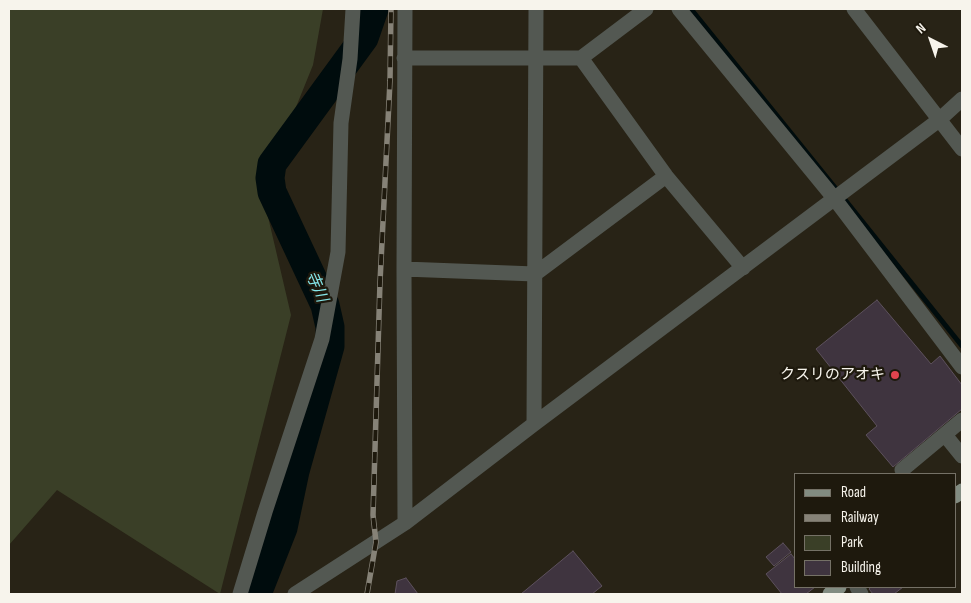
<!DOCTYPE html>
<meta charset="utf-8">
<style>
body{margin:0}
#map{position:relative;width:971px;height:603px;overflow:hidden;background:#282316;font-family:"Sofia Sans Condensed",sans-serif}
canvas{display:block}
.frame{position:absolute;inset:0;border:10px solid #f7f4ec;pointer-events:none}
.legend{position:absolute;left:794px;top:473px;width:162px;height:115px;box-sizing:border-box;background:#1e190d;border:1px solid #757166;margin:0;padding:6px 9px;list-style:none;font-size:15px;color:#f7f4ec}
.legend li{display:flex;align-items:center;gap:10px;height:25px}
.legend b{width:25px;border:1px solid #757166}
.north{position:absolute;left:906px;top:15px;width:50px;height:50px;-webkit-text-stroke:4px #1e190d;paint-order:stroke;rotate:319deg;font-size:14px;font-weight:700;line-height:20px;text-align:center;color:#f7f4ec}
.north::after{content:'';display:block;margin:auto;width:18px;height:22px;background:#f7f4ec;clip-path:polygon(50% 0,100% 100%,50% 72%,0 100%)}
</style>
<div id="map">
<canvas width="971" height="603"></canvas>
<div class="frame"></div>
<ul class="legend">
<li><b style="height:6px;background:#828c81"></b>Road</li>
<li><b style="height:6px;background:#868277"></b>Railway</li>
<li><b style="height:14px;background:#3a3f27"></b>Park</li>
<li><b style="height:14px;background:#3f343f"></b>Building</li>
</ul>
<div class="north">N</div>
</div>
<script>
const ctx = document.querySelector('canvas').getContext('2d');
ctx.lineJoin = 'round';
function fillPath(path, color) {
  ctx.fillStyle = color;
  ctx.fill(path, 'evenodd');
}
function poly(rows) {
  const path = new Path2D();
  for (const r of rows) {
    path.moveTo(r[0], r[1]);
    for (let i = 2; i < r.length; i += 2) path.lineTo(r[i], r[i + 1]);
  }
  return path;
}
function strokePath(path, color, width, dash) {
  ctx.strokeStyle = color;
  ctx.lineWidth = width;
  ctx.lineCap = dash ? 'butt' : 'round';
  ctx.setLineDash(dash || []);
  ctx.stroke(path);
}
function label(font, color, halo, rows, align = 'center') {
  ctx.font = font + ' "Sofia Sans Condensed","Noto Sans JP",sans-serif';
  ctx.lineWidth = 4.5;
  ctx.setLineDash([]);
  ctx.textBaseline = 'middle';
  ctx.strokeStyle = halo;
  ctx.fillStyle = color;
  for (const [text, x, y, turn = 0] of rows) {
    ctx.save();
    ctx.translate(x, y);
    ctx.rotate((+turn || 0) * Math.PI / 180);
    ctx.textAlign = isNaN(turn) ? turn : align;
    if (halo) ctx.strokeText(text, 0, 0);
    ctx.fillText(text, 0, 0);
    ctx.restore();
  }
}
fillPath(poly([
 [9,9,323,9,313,65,262,191,291,315,220,594,57,490,9,545]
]), '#3a3f27');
strokePath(poly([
 [691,9,837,190],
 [842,196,962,346]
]), '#000c0d', 5);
strokePath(poly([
 [257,594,283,528,295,471,330,346,330,327,325,305,272,192,270,178,272,164,364,38,374,9]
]), '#000c0d', 29);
const building = poly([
 [877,300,931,364,940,356,962,385,962,409,893,467,866,435,877,426,816,349,877,300],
 [783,543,791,552,774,566,766,557,783,543],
 [573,551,602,586,592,594,521,594,573,551],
 [791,554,795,559,795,587,815,587,806,594,782,594,766,574,791,554],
 [406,578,418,594,395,594,397,581,406,578],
 [871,587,903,587,894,594,873,594,869,589,871,587]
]);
fillPath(building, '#3f343f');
strokePath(building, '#5d515d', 1);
strokePath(poly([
 [679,9,834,198,962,367],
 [854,9,962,149],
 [404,58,581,58,646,9],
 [581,58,666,176,743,268],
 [404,269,535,274,666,176],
 [534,424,536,9],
 [945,435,962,456],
 [902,470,962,420],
 [405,523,404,269,405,9],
 [857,587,861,594],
 [240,594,265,512,322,339,338,252,341,123,350,59,353,9],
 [295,594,405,523,534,424,939,120,962,99]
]), '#535852', 15);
strokePath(poly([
 [955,496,962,491],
 [830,594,839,587]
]), '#828c81', 15);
const rail = poly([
 [367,594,376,542,373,515,380,282,390,81,391,9]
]);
strokePath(rail, '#868277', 5.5);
strokePath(rail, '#1e190d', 4, [11]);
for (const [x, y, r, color] of [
 [895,375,5,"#e0444e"]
]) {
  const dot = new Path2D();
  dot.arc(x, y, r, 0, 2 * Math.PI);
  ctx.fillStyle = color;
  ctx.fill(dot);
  strokePath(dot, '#1e190d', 2);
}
label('15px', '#f7f4ec', '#1e190d', [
 ["クスリのアオキ",885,375]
], 'right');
label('italic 16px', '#86e7ea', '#1e190d', [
 ["寺川",316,287,67]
]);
</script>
